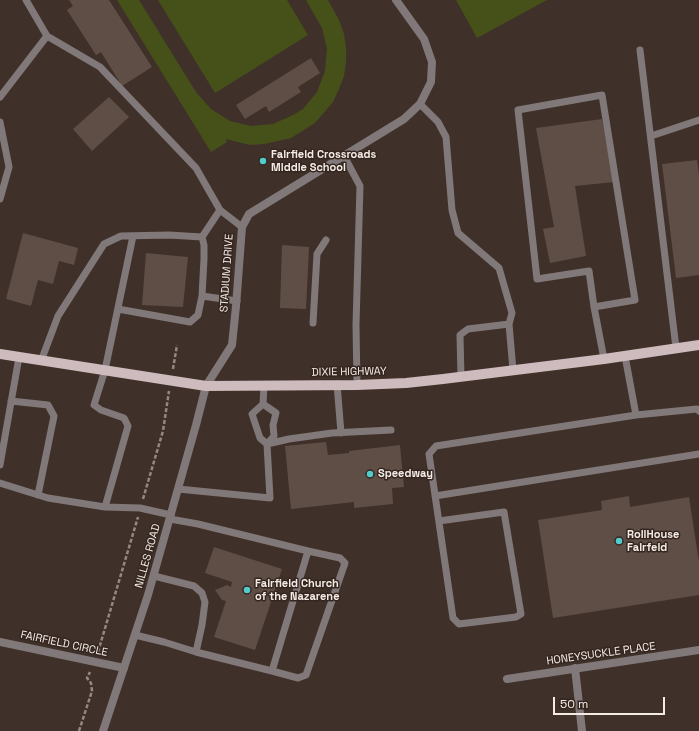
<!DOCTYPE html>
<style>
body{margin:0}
#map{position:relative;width:699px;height:731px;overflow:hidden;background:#3f3029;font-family:"Space Grotesk",sans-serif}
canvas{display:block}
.scale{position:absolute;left:553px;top:697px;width:112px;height:18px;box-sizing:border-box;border:2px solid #f5ebe6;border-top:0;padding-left:5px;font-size:12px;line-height:14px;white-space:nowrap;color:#f5ebe6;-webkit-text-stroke:3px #352620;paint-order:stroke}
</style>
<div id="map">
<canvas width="699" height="731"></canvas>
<div class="scale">50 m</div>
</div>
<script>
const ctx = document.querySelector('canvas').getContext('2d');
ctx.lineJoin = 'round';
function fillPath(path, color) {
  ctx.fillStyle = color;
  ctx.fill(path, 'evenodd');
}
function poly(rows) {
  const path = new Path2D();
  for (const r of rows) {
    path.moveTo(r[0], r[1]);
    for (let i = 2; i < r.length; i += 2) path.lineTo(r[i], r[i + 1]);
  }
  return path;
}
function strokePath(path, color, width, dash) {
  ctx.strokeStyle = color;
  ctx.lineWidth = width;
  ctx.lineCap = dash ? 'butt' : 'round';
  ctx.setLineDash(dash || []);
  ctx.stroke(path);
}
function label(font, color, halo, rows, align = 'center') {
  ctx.font = font + ' "Space Grotesk",sans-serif';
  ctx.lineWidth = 3;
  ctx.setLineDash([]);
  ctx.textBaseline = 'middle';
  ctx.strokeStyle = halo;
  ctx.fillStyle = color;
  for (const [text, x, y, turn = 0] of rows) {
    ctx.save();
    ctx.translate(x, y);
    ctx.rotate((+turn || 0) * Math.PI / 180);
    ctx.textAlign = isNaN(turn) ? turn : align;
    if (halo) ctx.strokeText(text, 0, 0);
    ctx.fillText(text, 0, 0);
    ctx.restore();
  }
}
fillPath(poly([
 [117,0,139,0,196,92,211,109,230,121,251,126,273,124,293,115,303,109,317,92,325,71,327,49,322,28,306,0,328,0,339,20,344,34,346,48,346,62,344,76,339,89,333,102,315,123,291,138,264,144,250,145,226,139,227,142,211,152],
 [158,0,287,0,308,35,215,93],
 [456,0,547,0,477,38]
]), '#46511a');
fillPath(poly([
 [69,0,109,0,152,67,122,86,101,52,96,55,67,10,73,6],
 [311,58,320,73,298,87,301,92,269,112,266,106,245,119,236,105],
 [109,97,129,117,92,151,73,129],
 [602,119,614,182,575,186,586,256,550,263,543,229,554,227,536,128],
 [697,160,699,175,699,275,676,278,662,164],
 [23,233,78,248,74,265,59,261,53,284,38,280,31,306,6,299],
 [282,245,309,247,306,309,280,308],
 [146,253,188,257,183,307,142,305],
 [326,442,328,455,349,453,349,451,400,445,404,487,392,488,393,504,354,508,354,502,291,509,285,446],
 [629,496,630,507,689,497,699,562,699,595,553,618,538,520,602,510,601,501],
 [214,547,282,569,255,650,214,637,226,601,222,600,215,590,227,585,231,587,232,582,205,573]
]), '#5e4e46');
strokePath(poly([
 [173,369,177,345],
 [143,499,163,431,169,391],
 [98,652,138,517],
 [79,731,92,691,91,683,87,678,90,672]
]), '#958882', 2.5, [4, 2]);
strokePath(poly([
 [26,0,47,36],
 [640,50,676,348],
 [0,97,47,36,100,67,196,168,220,210,242,227],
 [420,104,438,122,446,137,452,210,458,233,499,268,512,313,509,324,513,370],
 [0,122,9,167,0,199],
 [651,136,699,120],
 [344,156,360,186,356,325,357,385],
 [133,236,105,370,94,405,101,410,124,418,128,426,105,507,140,508,171,515],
 [202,237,220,210],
 [202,296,237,301],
 [594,307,589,271,537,279,518,110,602,95,635,300,594,307,604,359],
 [313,323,317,254,326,240],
 [41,361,58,316,104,244,121,236,169,235,202,237,204,245,204,259,202,296,198,315,190,322,118,309],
 [461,377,460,335,468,329,509,324],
 [337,384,341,433],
 [11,401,48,405,54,416,38,495],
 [263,404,264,385],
 [636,415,697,409,699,411],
 [267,444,289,439,332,433,391,430],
 [0,465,19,357],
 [0,483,48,498,105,507],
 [178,489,270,498,267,444,260,438,252,414,263,404,276,413,273,425,274,436,267,444],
 [435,496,699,454],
 [439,521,504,512,521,614,516,617,459,624,453,618,429,454,436,446,636,415,625,356],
 [154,576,194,586,202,593,205,602,202,625,196,652],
 [135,635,164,642,196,652,272,671,308,551,198,524,170,519],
 [272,671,298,678,306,675,345,563,340,558,308,551]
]), '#817879', 7);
strokePath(poly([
 [206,386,232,345,236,306,242,227,249,214,404,119,420,104,431,82,432,62,424,39,396,0],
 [0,642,124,668],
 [575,668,582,731],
 [507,679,699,650]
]), '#817879', 8);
strokePath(poly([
 [103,731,148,595,196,425,206,386]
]), '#817879', 8);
strokePath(poly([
 [0,354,206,386,357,385,406,383,443,379,604,359,699,345]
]), '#cebbbd', 10);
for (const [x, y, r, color] of [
 [263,161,4,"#53cdcb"],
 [370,474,4,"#53cdcb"],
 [619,541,4,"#53cdcb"],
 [247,590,4,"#53cdcb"]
]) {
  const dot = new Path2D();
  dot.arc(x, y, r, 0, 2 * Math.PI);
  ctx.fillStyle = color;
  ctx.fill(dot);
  strokePath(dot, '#352620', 1.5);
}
label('bold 11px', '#f5ebe6', '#352620', [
 ["Fairfield Crossroads",271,155],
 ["Middle School",271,168],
 ["Speedway",378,474],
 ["RollHouse",627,535],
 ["Fairfeld",627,548],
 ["Fairfield Church",255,584],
 ["of the Nazarene",255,597]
], 'left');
label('11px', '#f5ebe6', '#352620', [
 ["STADIUM DRIVE",227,273,-86],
 ["DIXIE HIGHWAY",349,372,-1],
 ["NILLES ROAD",148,556,-74],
 ["FAIRFIELD CIRCLE",64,644,12],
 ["HONEYSUCKLE PLACE",601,654,-8]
]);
</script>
